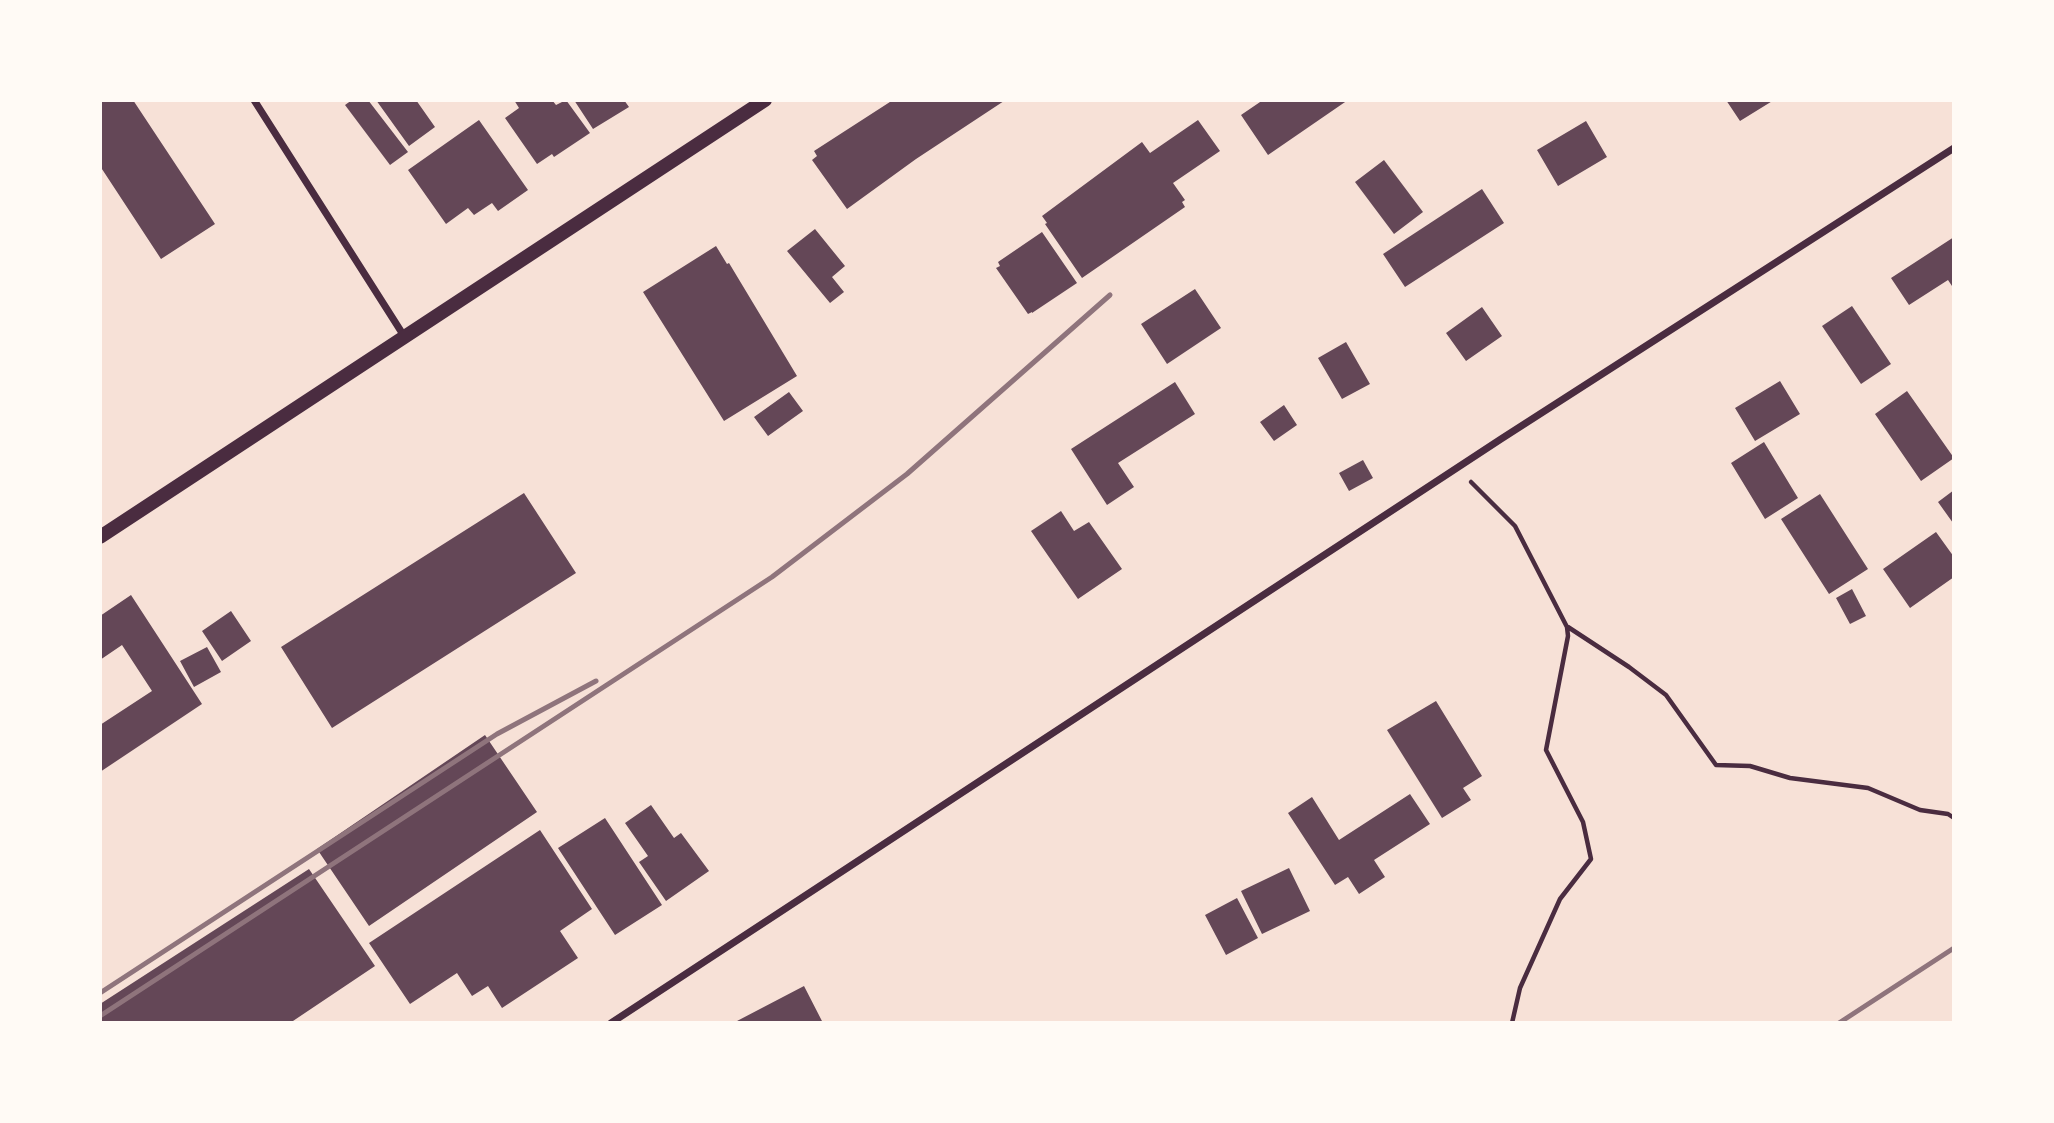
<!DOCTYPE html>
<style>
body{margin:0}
#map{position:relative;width:2054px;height:1123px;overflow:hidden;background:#f7e1d7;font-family:"DM Sans",sans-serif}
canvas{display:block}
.frame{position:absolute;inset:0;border:102px solid #fffaf5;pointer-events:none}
</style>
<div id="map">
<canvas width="2054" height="1123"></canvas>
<div class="frame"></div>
</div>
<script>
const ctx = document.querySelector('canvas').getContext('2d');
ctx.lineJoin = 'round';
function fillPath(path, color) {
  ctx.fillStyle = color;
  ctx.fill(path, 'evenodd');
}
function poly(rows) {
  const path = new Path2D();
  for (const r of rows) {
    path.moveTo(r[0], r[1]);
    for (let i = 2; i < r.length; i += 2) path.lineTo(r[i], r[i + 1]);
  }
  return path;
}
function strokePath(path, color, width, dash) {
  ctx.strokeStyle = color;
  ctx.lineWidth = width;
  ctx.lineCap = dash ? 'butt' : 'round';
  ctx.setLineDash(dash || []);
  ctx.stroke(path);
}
fillPath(poly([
 [100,100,121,100,122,102,133,100,215,224,161,259,100,166],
 [352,100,368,100,408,152,390,165,345,105],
 [376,100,416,100,435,127,409,146],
 [514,100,552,100,556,105,566,100,590,133,554,157,552,154,537,164,505,118,519,108],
 [574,100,624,100,629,107,593,129],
 [893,100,1003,100,1004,101,916,159,847,209,812,160,817,156,814,151],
 [1263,100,1348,100,1268,155,1241,115],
 [1726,100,1774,100,1740,121],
 [479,120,528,190,498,211,492,203,474,215,468,208,446,224,408,170],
 [1198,120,1220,151,1173,183,1185,200,1182,202,1185,207,1082,278,1045,224,1047,223,1042,216,1142,142,1150,153],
 [1586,121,1607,157,1558,186,1537,150],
 [1384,160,1423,212,1394,234,1355,182],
 [1482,189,1504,223,1405,287,1383,254],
 [815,229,845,266,832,277,844,292,830,303,787,251],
 [1042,232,1077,283,1032,313,1032,312,1028,314,996,268,1000,266,998,262],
 [1954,237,1954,289,1948,280,1909,305,1891,278],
 [716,246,727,264,729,263,797,376,724,421,643,292],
 [1195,289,1221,328,1167,364,1141,324],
 [1852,306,1891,364,1861,384,1822,326],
 [1482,307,1502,336,1466,361,1446,333],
 [1346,342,1370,384,1342,399,1318,358],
 [1780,381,1800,414,1755,441,1735,408],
 [1175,382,1195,414,1118,463,1134,487,1107,505,1071,449],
 [1907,391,1954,458,1921,481,1875,414],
 [789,392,803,411,768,436,754,417],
 [1284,405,1297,425,1274,441,1260,422],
 [1764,442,1798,498,1765,519,1731,463],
 [1363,460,1373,478,1349,491,1339,473],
 [1954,490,1954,522,1953,523,1938,502],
 [524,493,576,573,332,728,281,647],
 [1820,494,1868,569,1829,594,1781,519],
 [1061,511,1074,531,1089,522,1122,569,1078,599,1031,531],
 [1936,532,1954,557,1954,577,1910,608,1883,569],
 [1852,589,1866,616,1850,624,1836,598],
 [131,595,202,704,100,772,100,725,152,691,122,645,100,660,100,616],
 [231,611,251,641,222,661,202,631],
 [207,647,221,672,194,687,180,661],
 [1436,701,1482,776,1463,788,1471,800,1442,818,1387,730],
 [485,735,537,812,369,926,317,849],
 [1410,794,1430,824,1374,860,1385,877,1359,894,1348,877,1335,885,1288,813,1312,797,1339,840],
 [651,805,674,838,681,833,709,871,666,901,639,862,648,856,625,823],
 [605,818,662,905,615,935,558,848],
 [540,830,592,909,560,931,578,958,502,1008,488,986,472,996,457,973,410,1004,369,943],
 [1289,868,1310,911,1262,934,1241,891],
 [309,869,375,966,290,1023,100,1023,100,1004],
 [1237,898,1258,938,1226,955,1205,915],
 [804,986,823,1023,738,1023,737,1021]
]), '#644757');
strokePath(poly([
 [1471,482,1515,526,1567,627,1568,636,1546,750,1583,822,1591,859,1560,899,1520,988,1512,1023],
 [1568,627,1629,667,1666,695,1716,765,1750,766,1790,778,1868,788,1920,810,1948,814,1954,818]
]), '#4a2c40', 4.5);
strokePath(poly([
 [254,100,404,336],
 [611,1023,1501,439,1954,148]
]), '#4a2c40', 7);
strokePath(poly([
 [100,537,765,100]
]), '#4a2c40', 14);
strokePath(poly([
 [100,993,497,734,596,681],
 [100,1016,772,577,907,474,1110,295],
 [1839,1023,1954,948]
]), '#8f747c', 5);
</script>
